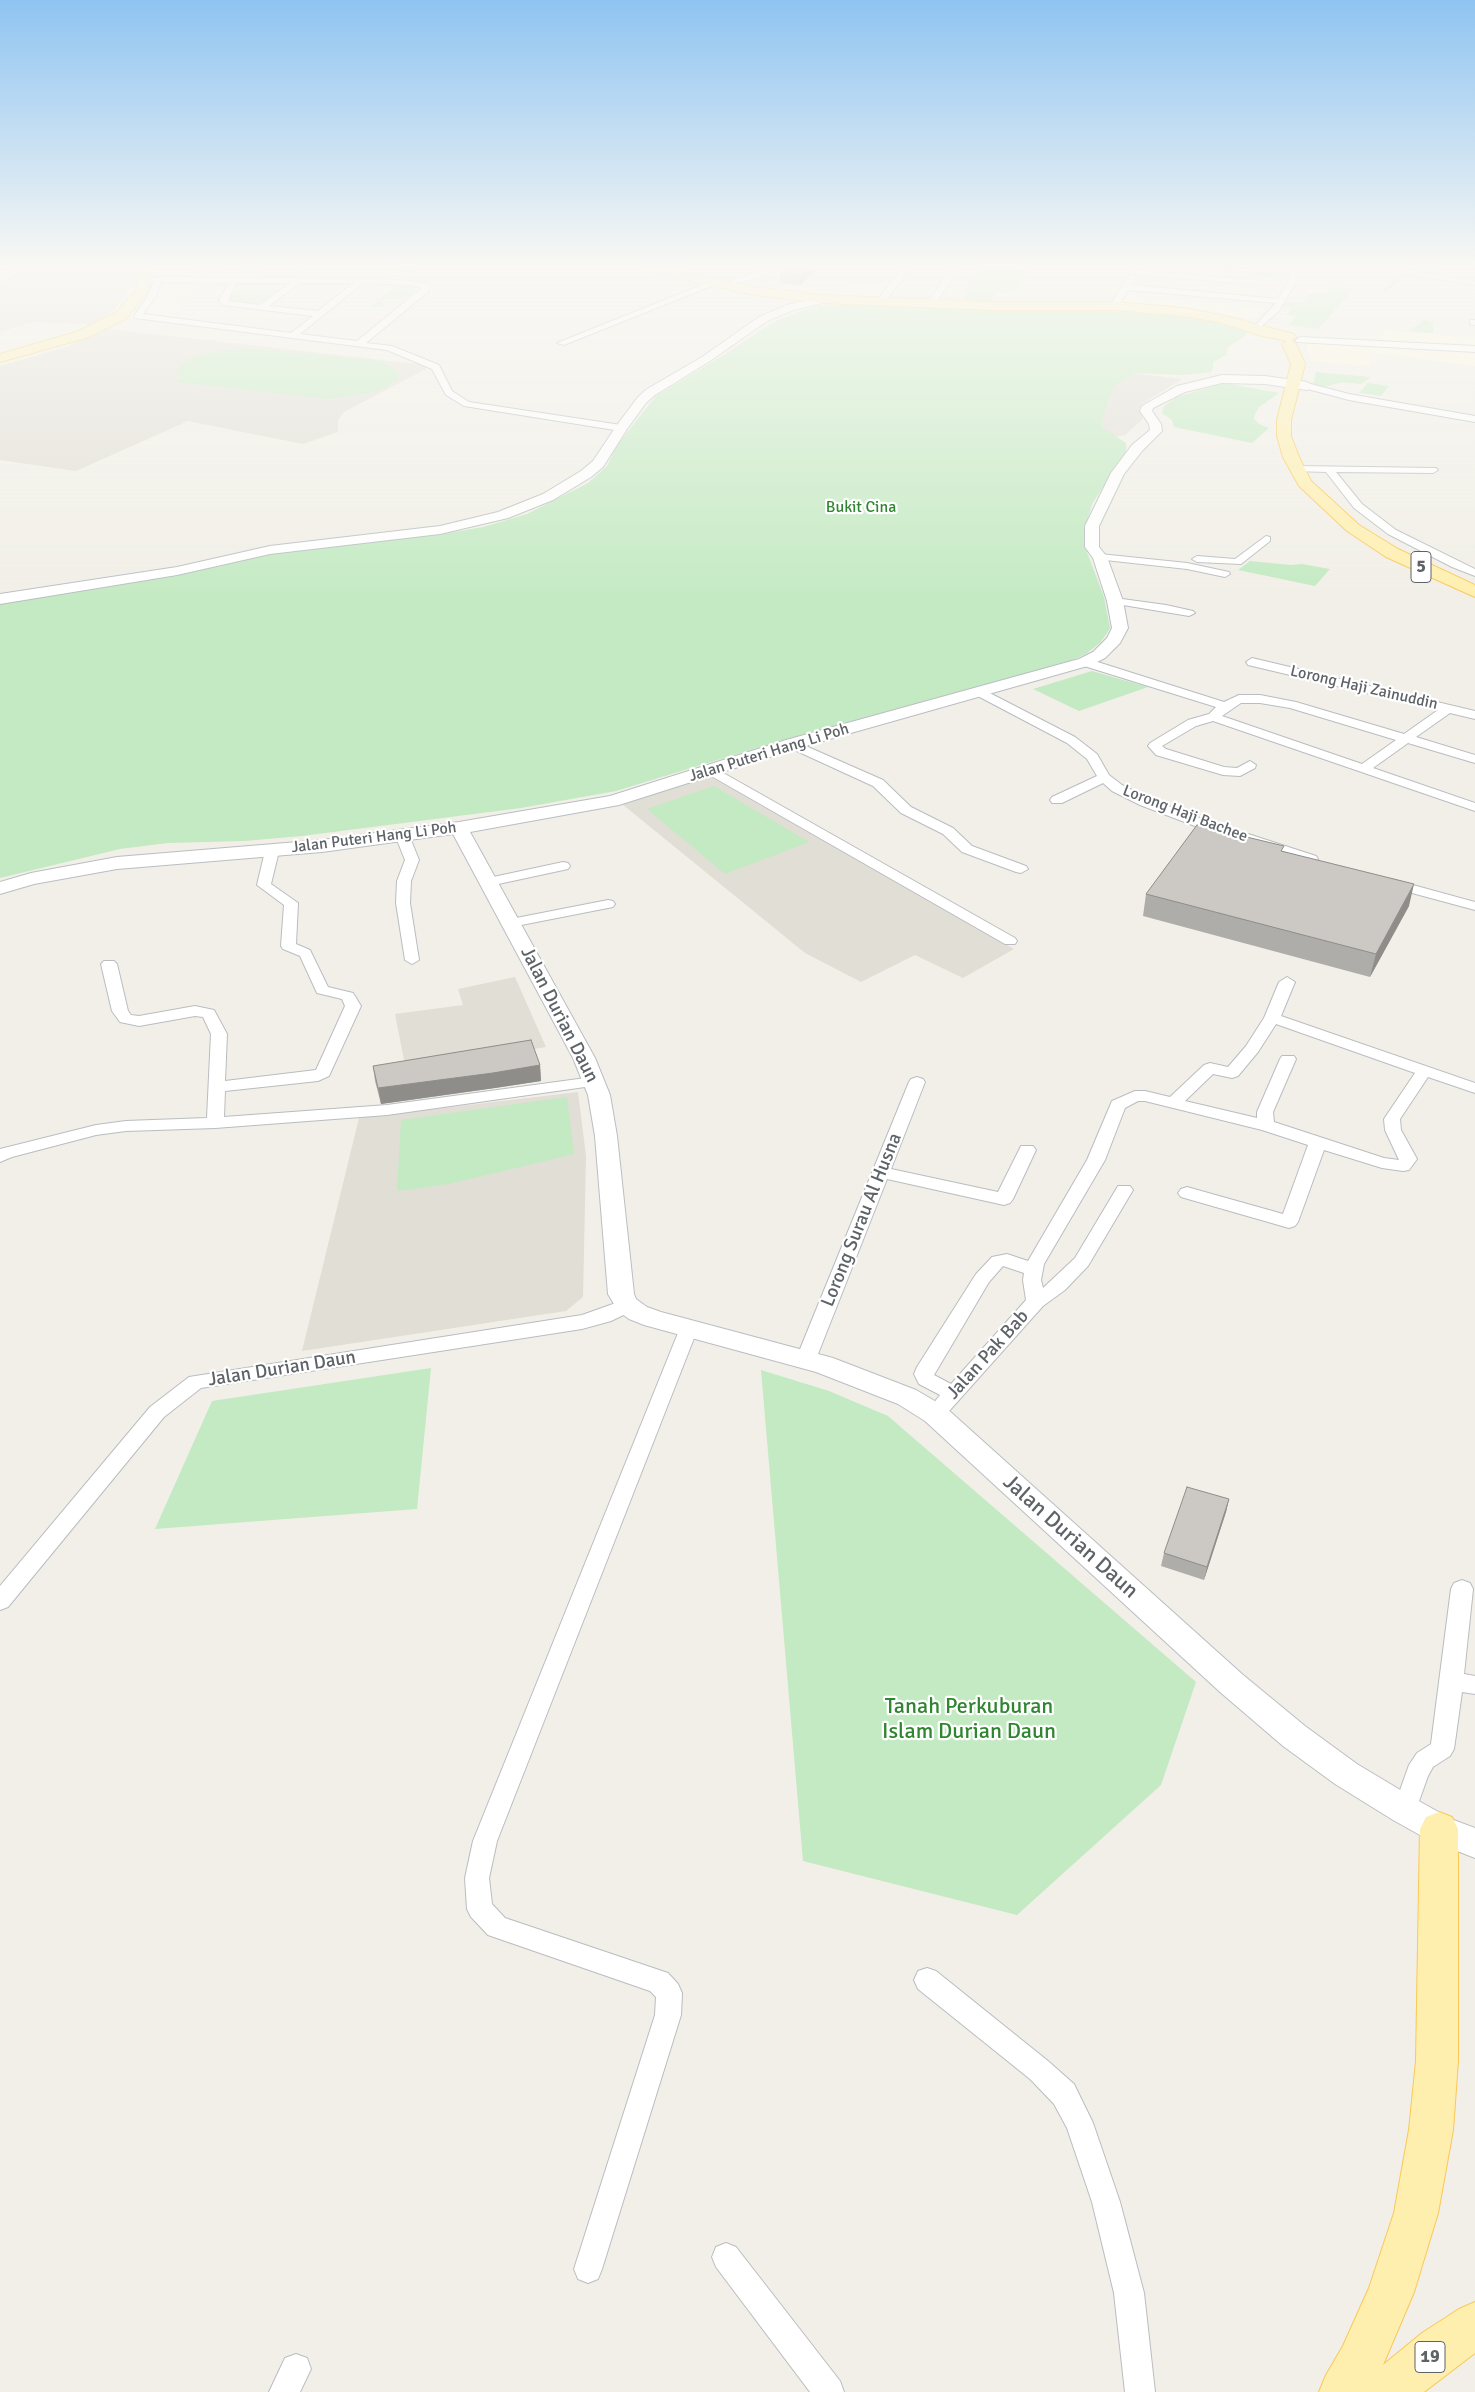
<!DOCTYPE html>
<style>
body{margin:0}
canvas{display:block;background:#f1efe7}
</style>
<canvas width="1475" height="2392"></canvas>
<script>
const ctx = document.querySelector('canvas').getContext('2d');
ctx.lineJoin = 'round';
function fillPath(path, color) {
  ctx.fillStyle = color;
  ctx.fill(path, 'evenodd');
}
function poly(rows) {
  const path = new Path2D();
  for (const r of rows) {
    path.moveTo(r[0], r[1]);
    for (let i = 2; i < r.length; i += 2) path.lineTo(r[i], r[i + 1]);
  }
  return path;
}
function strokePath(path, color, width, dash) {
  ctx.strokeStyle = color;
  ctx.lineWidth = width;
  ctx.lineCap = dash ? 'butt' : 'round';
  ctx.setLineDash(dash || []);
  ctx.stroke(path);
}
function label(font, color, halo, rows, align = 'center') {
  ctx.font = font + ' Signika,sans-serif';
  ctx.lineWidth = 4.5;
  ctx.setLineDash([]);
  ctx.textBaseline = 'middle';
  ctx.strokeStyle = halo;
  ctx.fillStyle = color;
  for (const [text, x, y, turn = 0] of rows) {
    ctx.save();
    ctx.translate(x, y);
    ctx.rotate((+turn || 0) * Math.PI / 180);
    ctx.textAlign = isNaN(turn) ? turn : align;
    if (halo) ctx.strokeText(text, 0, 0);
    ctx.fillText(text, 0, 0);
    ctx.restore();
  }
}
fillPath(poly([
 [166,280,192,280,192,287,171,320,142,317],
 [849,282,900,285,890,297,838,295],
 [1123,295,1263,308,1253,318,1119,304],
 [1385,330,1475,338,1475,366,1371,352,1369,366,1311,361,1307,350,1309,339,1378,343]
]), '#fff6de');
fillPath(poly([
 [47,268,134,268,134,274,126,293,114,311,94,325,33,322,0,332,0,286,22,270],
 [108,329,426,365,426,369,344,412,338,420,338,432,303,444,188,421,76,471,0,460,0,366,66,347],
 [1124,372,1182,379,1143,403,1139,409,1143,419,1125,435,1115,437,1095,429,1099,405],
 [709,776,1014,949,963,978,915,955,861,982,805,953,622,804],
 [515,977,546,1047,406,1070,395,1014,463,1005,458,989],
 [578,1092,586,1156,583,1297,566,1311,302,1351,359,1118]
]), '#e1ded5');
fillPath(poly([
 [185,268,430,268,412,273,387,270],
 [980,268,1015,268,1028,270,1013,293,997,292,991,301,987,302,962,302,966,294,963,292],
 [1224,270,1291,270,1289,275,1290,281],
 [398,284,420,287,406,299,385,299,380,302,385,304,384,307,370,307],
 [1330,287,1354,289,1318,329,1289,325,1297,316,1286,315,1292,308,1280,307,1283,303,1303,302,1309,294,1326,294],
 [236,289,280,289,258,305,230,301,229,299],
 [843,304,1135,312,1202,319,1240,329,1248,334,1228,347,1226,355,1213,362,1213,368,1211,372,1184,375,1134,373,1116,385,1111,393,1102,419,1103,428,1126,443,1126,452,1092,504,1086,525,1087,552,1104,597,1110,628,1101,642,1086,654,1070,661,783,740,616,791,521,808,302,836,244,841,168,843,120,849,0,878,0,604,322,545,437,535,483,527,527,514,588,483,607,466,617,445,656,396,727,353,773,322,812,307],
 [1424,320,1433,322,1433,333,1409,331],
 [247,348,373,360,382,362,399,372,397,379,388,387,370,393,328,399,175,382,183,377,176,372,179,367,191,358,214,352],
 [1316,372,1371,377,1361,384,1342,382,1321,388,1313,385],
 [1224,383,1279,393,1259,407,1255,414,1254,419,1259,424,1269,428,1252,443,1174,427,1172,420,1162,413,1164,406,1177,397],
 [1368,383,1389,386,1381,396,1359,393],
 [1250,561,1291,565,1302,564,1330,569,1315,586,1238,570],
 [1092,671,1148,687,1079,711,1033,689],
 [714,786,809,842,725,874,647,809],
 [567,1097,574,1154,449,1184,397,1191,401,1120],
 [431,1368,417,1509,155,1529,212,1401],
 [761,1370,829,1391,888,1416,1196,1682,1161,1785,1017,1915,803,1861]
]), '#c3eac2');
strokePath(poly([
 [1384,291,1410,271,1431,271,1433,268]
]), '#a9dcff', 2.5);
const street = poly([
 [18,268,27,268,0,283,0,278,18,268],
 [764,268,773,268,760,277,722,287,718,285,754,273,764,268],
 [903,268,911,268,883,304,877,304,877,300,903,268],
 [951,268,959,268,934,306,928,306,927,304,951,268],
 [1184,268,1403,269,1475,281,1475,285,1403,273,1298,272,1295,284,1279,311,1256,331,1252,329,1276,303,1128,290,1117,308,1110,306,1129,275,1132,275,1136,277,1131,285,1278,299,1287,284,1290,272,1188,270,1184,268],
 [1135,270,1250,280,1257,276,1261,278,1252,284,1132,274,1131,272,1135,270],
 [159,277,377,279,411,281,429,285,429,291,366,343,392,346,439,365,452,391,469,402,621,425,626,428,621,431,464,406,446,395,432,369,387,350,135,318,134,316,148,296,154,282,144,280,159,277],
 [161,282,229,283,219,300,222,305,313,316,291,333,143,314,156,296,161,282],
 [236,283,290,283,260,305,228,301,236,283],
 [300,283,353,283,318,311,269,306,300,283],
 [363,283,411,285,422,288,357,341,300,334,363,283],
 [712,281,719,283,564,345,557,343,712,281],
 [1470,320,1475,320,1475,325,1470,324,1470,320],
 [1307,383,1349,394,1475,416,1475,422,1349,400,1304,388,1304,384,1307,383],
 [1297,466,1436,468,1438,470,1433,473,1336,472,1362,504,1396,530,1475,569,1475,576,1452,567,1388,534,1354,508,1326,472,1294,471,1294,467,1297,466],
 [1266,536,1270,537,1270,541,1241,564,1197,562,1192,559,1197,556,1235,559,1266,536],
 [1100,554,1187,563,1229,572,1230,574,1225,577,1187,569,1096,559,1095,557,1100,554],
 [1115,598,1166,605,1193,611,1195,613,1189,616,1111,603,1109,601,1115,598],
 [1085,658,1224,702,1239,695,1260,695,1296,702,1404,734,1438,710,1248,665,1246,662,1252,658,1475,711,1475,719,1450,713,1416,737,1475,755,1475,763,1408,743,1373,768,1475,803,1475,811,1213,721,1196,726,1162,746,1166,749,1224,767,1237,768,1250,761,1256,765,1255,768,1240,776,1223,775,1156,755,1148,746,1150,743,1188,720,1209,714,1216,707,1081,665,1079,662,1085,658],
 [1241,703,1260,703,1290,708,1396,740,1362,764,1222,716,1241,703],
 [978,687,1075,737,1097,754,1109,775,1122,785,1150,799,1205,820,1316,856,1318,859,1316,862,1306,862,1195,826,1140,805,1112,791,1103,783,1062,803,1052,803,1050,800,1052,797,1097,776,1087,759,1067,743,974,694,972,691,978,687],
 [792,740,883,780,911,807,953,828,972,846,1026,866,1028,869,1021,873,1016,872,962,852,943,834,901,813,873,786,788,747,786,744,792,740],
 [711,766,1015,938,1017,941,1015,944,1005,944,706,773,705,770,706,767,711,766],
 [402,831,409,835,419,860,411,881,410,903,419,960,412,964,405,960,396,903,397,881,405,860,395,835,402,831],
 [272,847,279,851,271,884,298,903,296,944,310,950,328,987,353,993,361,1006,329,1076,318,1081,225,1091,224,1117,387,1105,593,1077,599,1079,601,1082,599,1085,387,1115,215,1128,126,1131,96,1135,12,1157,0,1162,0,1149,96,1125,126,1121,207,1118,211,1034,203,1017,195,1016,139,1026,120,1022,112,1011,101,964,104,961,114,961,117,964,128,1011,131,1015,139,1016,195,1006,214,1010,227,1034,225,1081,316,1070,345,1006,342,999,317,993,300,956,283,949,281,946,284,905,257,885,265,851,272,847],
 [563,862,568,863,570,866,568,869,489,886,482,882,484,879,563,862],
 [1391,879,1475,902,1475,910,1386,886,1384,883,1391,879],
 [608,900,613,901,615,904,613,907,511,927,504,923,511,919,608,900],
 [1287,977,1295,982,1281,1016,1475,1083,1475,1093,1428,1077,1400,1119,1401,1130,1417,1159,1409,1170,1403,1171,1382,1168,1324,1150,1298,1222,1295,1226,1289,1228,1181,1197,1178,1193,1181,1189,1187,1187,1283,1214,1308,1145,1262,1130,1145,1101,1138,1101,1125,1108,1105,1160,1044,1264,1041,1280,1043,1288,1075,1258,1118,1186,1130,1186,1133,1190,1088,1266,1065,1290,1043,1306,942,1419,935,1421,928,1419,925,1414,940,1395,919,1384,914,1374,917,1367,976,1274,992,1257,1007,1254,1028,1261,1087,1160,1112,1101,1135,1091,1145,1091,1170,1097,1204,1065,1210,1063,1228,1067,1246,1046,1264,1018,1279,982,1287,977],
 [1276,1024,1415,1073,1384,1119,1385,1130,1399,1160,1384,1158,1274,1122,1273,1112,1296,1059,1294,1056,1282,1056,1280,1059,1257,1112,1257,1118,1185,1101,1213,1074,1232,1078,1238,1076,1258,1052,1276,1024],
 [1003,1266,1024,1273,1023,1280,1026,1300,951,1384,934,1375,989,1282,1003,1266],
 [917,1077,923,1079,925,1082,891,1169,998,1192,1021,1146,1033,1146,1036,1150,1013,1199,1010,1203,1004,1205,887,1179,816,1359,813,1364,806,1366,799,1364,796,1359,909,1082,911,1079,917,1077],
 [627,1299,634,1300,636,1305,634,1310,611,1321,582,1329,201,1388,164,1417,8,1607,0,1610,0,1586,150,1407,189,1377,582,1315,627,1299],
 [689,1321,696,1323,698,1328,497,1841,489,1878,492,1904,505,1918,668,1973,678,1984,682,1993,681,2015,602,2269,598,2279,588,2283,578,2279,574,2269,655,2015,656,1997,650,1991,488,1935,471,1917,467,1909,465,1878,473,1841,680,1328,682,1323,689,1321],
 [1462,1580,1470,1583,1473,1589,1464,1674,1475,1676,1475,1694,1462,1692,1454,1749,1450,1756,1433,1767,1428,1776,1413,1818,1405,1821,1397,1818,1393,1810,1409,1765,1417,1753,1431,1744,1451,1589,1454,1583,1462,1580],
 [927,1968,936,1971,1048,2061,1074,2084,1093,2123,1120,2202,1144,2293,1155,2392,1125,2392,1114,2293,1092,2202,1067,2128,1054,2104,1030,2079,918,1989,914,1980,918,1971,927,1968],
 [726,2243,736,2247,840,2381,844,2392,810,2392,716,2267,712,2257,716,2247,726,2243],
 [296,2354,307,2358,311,2369,300,2392,269,2392,285,2358,296,2354]
]);
const secondary = poly([
 [827,296,832,299,831,301,794,310,767,321,710,361,655,395,646,403,627,429,603,467,591,477,553,500,508,518,440,534,270,554,177,575,0,604,0,594,177,567,270,546,440,526,498,512,543,494,581,471,593,461,617,425,638,397,647,389,702,357,759,317,787,305,827,296],
 [1301,337,1475,346,1475,352,1297,342,1295,340,1301,337],
 [1222,375,1265,376,1307,382,1313,386,1307,390,1265,384,1222,383,1185,392,1153,408,1152,411,1161,424,1162,431,1142,451,1124,474,1099,526,1099,547,1107,557,1123,601,1128,628,1120,643,1105,658,1091,665,798,748,619,805,470,832,595,1058,610,1095,617,1136,634,1294,636,1299,647,1307,661,1312,833,1358,916,1390,945,1407,1242,1674,1305,1726,1357,1764,1417,1800,1451,1819,1475,1828,1475,1858,1427,1839,1393,1820,1335,1784,1283,1746,1220,1692,925,1421,898,1404,816,1372,644,1325,629,1319,618,1311,608,1294,595,1136,588,1095,573,1058,453,834,322,852,117,869,34,884,0,894,0,882,31,873,117,857,322,840,459,822,610,796,786,740,1079,659,1093,652,1107,638,1112,628,1107,601,1093,558,1085,547,1085,526,1111,473,1132,445,1150,430,1149,424,1140,411,1142,406,1177,386,1222,375]
]);
const primary = poly([
 [138,268,150,268,151,280,148,291,126,319,86,338,0,362,0,354,76,332,116,313,136,290,139,280,138,268],
 [643,268,665,268,754,287,822,295,989,302,1114,302,1184,308,1221,315,1294,334,1296,337,1291,340,1296,344,1305,364,1291,420,1291,436,1299,457,1311,481,1359,525,1398,549,1475,585,1475,597,1386,557,1347,531,1299,486,1283,457,1277,436,1277,420,1291,364,1282,344,1287,341,1262,336,1219,322,1184,316,1114,310,989,310,822,303,754,295,649,272,643,268],
 [1439,1812,1452,1817,1458,1829,1458,2061,1453,2130,1438,2213,1414,2292,1383,2365,1422,2333,1459,2309,1475,2302,1475,2353,1424,2392,1319,2392,1326,2375,1343,2346,1369,2288,1394,2213,1409,2130,1416,2061,1420,1829,1426,1817,1439,1812]
]);
strokePath(street, '#b9bdc1', 2);
strokePath(secondary, '#babec3', 2);
strokePath(primary, '#fbc856', 2);
fillPath(street, '#fff');
fillPath(secondary, '#fff');
fillPath(primary, '#ffefae');
fillPath(poly([
 [819,268,800,285,780,283,780,273],
 [1283,851,1409,906,1370,977,1143,916,1146,894],
 [540,1065,541,1081,495,1088,381,1104,375,1081,373,1066],
 [1229,1499,1226,1512,1204,1580,1161,1566,1164,1553]
]), '#afada9');
fillPath(poly([
 [809,268,819,268,800,285,800,275],
 [1414,884,1409,906,1370,977,1376,954],
 [540,1065,541,1081,495,1088,381,1104,378,1088],
 [1229,1499,1226,1512,1204,1580,1207,1567]
]), '#8f8d89');
const building = poly([
 [786,268,809,268,800,275,780,273,786,268],
 [1197,825,1284,846,1281,851,1414,884,1376,954,1146,894,1197,825],
 [531,1040,540,1065,493,1073,378,1088,373,1066,531,1040],
 [1187,1487,1229,1499,1207,1567,1164,1553,1187,1487]
]);
fillPath(building, '#ccc9c4');
strokePath(building, '#8f8d89', 1);
const sky = ctx.createLinearGradient(0, 0, 0, 603);
sky.addColorStop(0, '#8fc4f1');
sky.addColorStop(0.44, '#f9f8f4');
sky.addColorStop(1, '#f9f8f400');
ctx.fillStyle = sky;
ctx.fillRect(0, 0, 1475, 603);
label('16px', '#308530', '#fff', [
 ["Bukit Cina",861,508]
]);
label('16px', '#5e6368', '#fff', [
 ["Lorong Haji Zainuddin",1364,688,13],
 ["Jalan Puteri Hang Li Poh",769,753,-17],
 ["Lorong Haji Bachee",1185,814,21],
 ["Jalan Puteri Hang Li Poh",374,838,-7]
]);
for (const [x, y, w] of [
 [1421,567,20],
 [1430,2357,30]
]) {
  const box = new Path2D();
  box.roundRect(x - w / 2, y - 15.5, w, 31, 4);
  ctx.fillStyle = '#fff';
  ctx.fill(box);
  strokePath(box, '#5e6368', 1);
}
label('bold 18px', '#5e6368', null, [
 ["5",1421,567],
 ["19",1430,2357]
]);
label('19px', '#5e6368', '#fff', [
 ["Jalan Durian Daun",559,1015,63],
 ["Lorong Surau Al Husna",862,1220,-68],
 ["Jalan Pak Bab",988,1355,-48],
 ["Jalan Durian Daun",282,1369,-9]
]);
label('22px', '#5e6368', '#fff', [
 ["Jalan Durian Daun",1070,1537,42]
]);
label('22px', '#308530', '#fff', [
 ["Tanah Perkuburan",969,1707],
 ["Islam Durian Daun",969,1732]
]);
</script>
